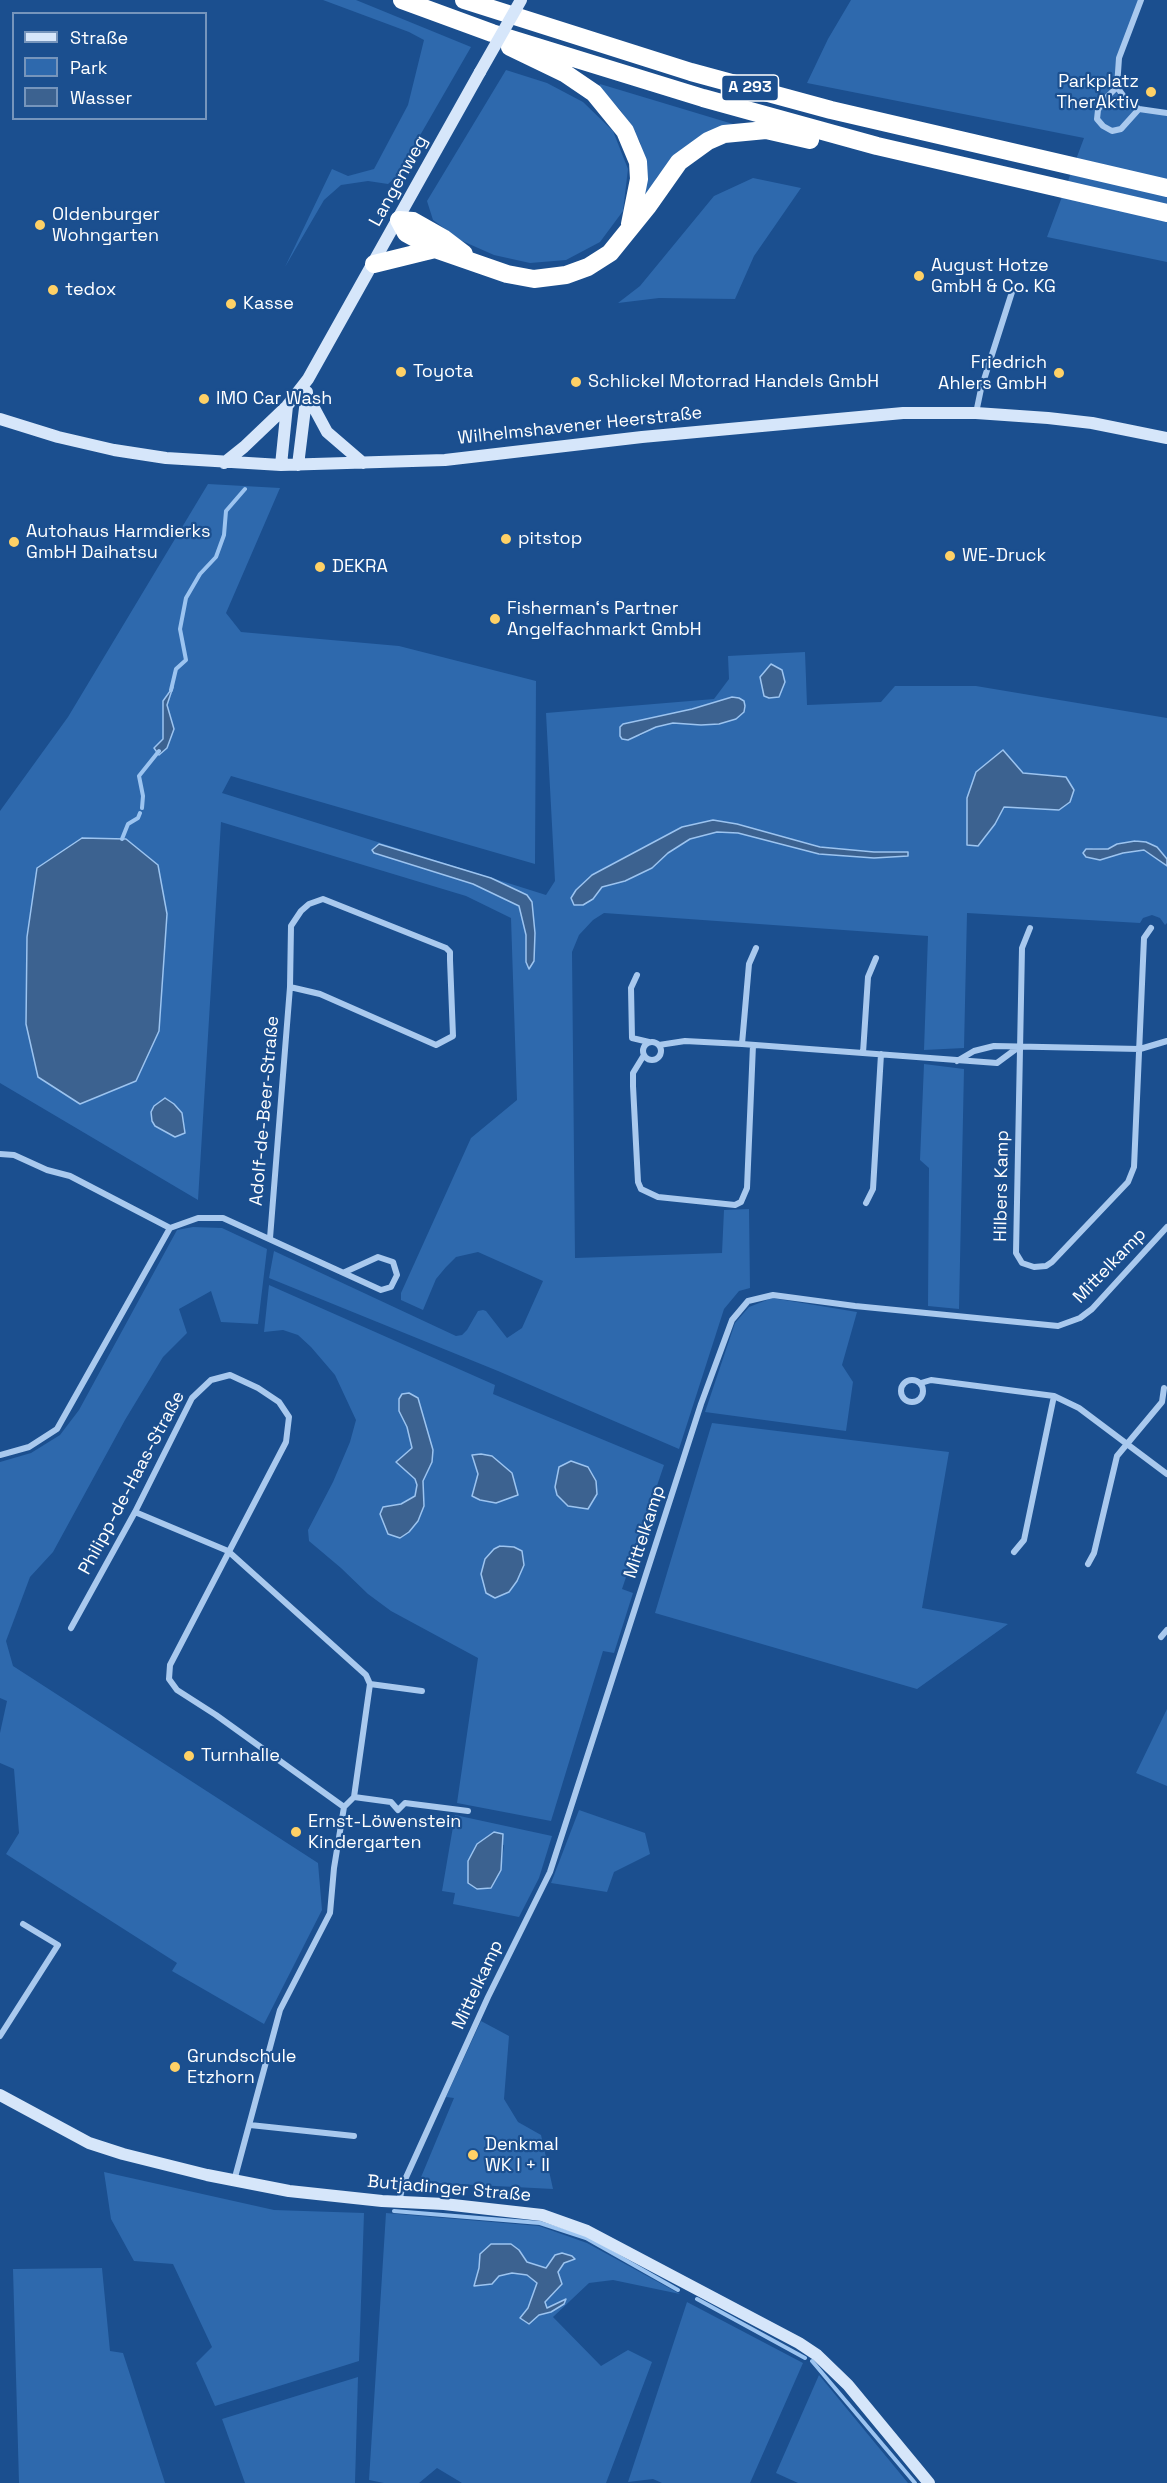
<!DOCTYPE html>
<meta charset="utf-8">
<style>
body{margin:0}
#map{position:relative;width:1167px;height:2483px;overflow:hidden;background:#1b4f8f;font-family:"Space Grotesk",sans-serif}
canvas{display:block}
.legend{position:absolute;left:12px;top:12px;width:195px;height:108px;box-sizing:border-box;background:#1b4f8f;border:2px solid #7695bc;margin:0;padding:8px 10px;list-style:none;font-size:18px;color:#fff}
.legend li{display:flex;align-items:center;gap:12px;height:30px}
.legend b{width:30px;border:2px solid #7695bc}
</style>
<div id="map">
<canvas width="1167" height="2483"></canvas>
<ul class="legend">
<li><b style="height:8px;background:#d6e6fa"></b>Straße</li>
<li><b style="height:16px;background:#2e69ad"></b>Park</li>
<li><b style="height:16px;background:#3c6290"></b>Wasser</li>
</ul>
</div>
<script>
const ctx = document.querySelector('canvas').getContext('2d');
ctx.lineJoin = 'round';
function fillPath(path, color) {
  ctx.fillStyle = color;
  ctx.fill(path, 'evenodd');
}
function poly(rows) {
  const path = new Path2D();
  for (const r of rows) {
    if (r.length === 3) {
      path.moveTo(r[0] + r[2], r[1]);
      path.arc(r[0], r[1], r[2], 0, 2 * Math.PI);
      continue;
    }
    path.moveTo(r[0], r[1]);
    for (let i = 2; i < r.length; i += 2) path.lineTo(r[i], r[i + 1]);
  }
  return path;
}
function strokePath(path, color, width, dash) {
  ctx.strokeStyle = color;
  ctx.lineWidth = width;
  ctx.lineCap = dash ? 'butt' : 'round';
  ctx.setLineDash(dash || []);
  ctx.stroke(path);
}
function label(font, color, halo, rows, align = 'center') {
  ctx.font = font + ' "Space Grotesk",sans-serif';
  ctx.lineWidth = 4.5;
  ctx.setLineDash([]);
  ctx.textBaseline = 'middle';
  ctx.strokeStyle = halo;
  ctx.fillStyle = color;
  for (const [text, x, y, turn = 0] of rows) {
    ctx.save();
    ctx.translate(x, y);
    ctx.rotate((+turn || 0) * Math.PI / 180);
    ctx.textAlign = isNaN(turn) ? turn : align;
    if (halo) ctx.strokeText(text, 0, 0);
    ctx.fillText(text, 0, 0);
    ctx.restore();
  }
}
fillPath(poly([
 [323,0,356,0,471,47,396,177,388,184,368,181,341,185,324,200,285,267,332,169,348,176,374,169,408,105,424,40,409,32],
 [851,0,1141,0,1119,58,1117,87,1127,101,1140,109,1167,116,1167,262,1047,237,1084,138,807,83,828,39],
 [506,70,547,83,583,102,613,131,628,169,623,211,600,242,566,260,530,263,494,255,460,240,433,220,427,201],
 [600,84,733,124,733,126,679,152,657,177,648,195,645,194,646,170,640,142,621,111,599,87],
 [753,178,801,188,754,256,735,299,659,298,618,303,640,286,714,196],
 [208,484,280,488,226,613,241,632,399,646,536,681,535,864,231,776,222,793,546,895,555,881,546,713,714,699,729,679,728,656,805,652,807,705,881,702,895,686,976,686,1167,718,1167,859,1157,847,1117,844,1108,849,1093,848,1086,857,1100,860,1123,853,1144,850,1160,860,1167,866,1167,923,1165,925,1160,918,1152,915,1143,918,1140,923,967,913,964,1048,924,1050,928,936,604,913,593,920,579,935,572,952,575,1258,722,1253,724,1210,749,1209,750,1288,739,1291,724,1309,679,1449,498,1371,269,1278,274,1251,456,1336,462,1335,467,1330,478,1311,483,1310,486,1311,507,1338,522,1328,543,1281,478,1252,456,1257,446,1267,436,1279,423,1310,401,1300,401,1293,471,1138,517,1100,511,918,466,896,221,822,198,1200,0,1083,0,811,68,717],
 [172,690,167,705,171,724,159,755,154,748,163,739,163,712],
 [732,697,702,725,673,723,656,727,640,736,623,724,692,709],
 [1023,773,1066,777,1059,810,1004,807],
 [713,820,737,824,820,847,874,852,907,852,908,855,874,858,738,833,717,832,690,839,668,853,652,868,625,881,602,887,593,899,583,905,576,890,592,875,682,827],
 [82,838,126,839,167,914,159,1031,136,1081],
 [408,852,413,855,491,878,532,902,535,933,534,961,526,962,526,935,519,906,512,901,473,884,374,853],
 [182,1113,185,1133,175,1137,155,1126],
 [924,1064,964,1069,959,1309,928,1306,929,1168,920,1160],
 [193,1227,222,1228,267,1249,258,1324,221,1322,211,1291,179,1309,187,1333,163,1357,125,1420,53,1552,30,1577,6,1641,13,1666,318,1863,322,1910,264,2024,172,1971,177,1963,6,1854,19,1833,14,1769,0,1763,0,1733,7,1701,0,1698,0,1462,31,1453,60,1435,79,1410,177,1230],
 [269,1285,495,1385,493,1394,664,1465,622,1589,633,1593,614,1653,603,1651,551,1821,457,1803,478,1658,391,1611,368,1594,341,1568,309,1541,308,1530,333,1482,350,1442,356,1420,335,1375,311,1347,298,1335,283,1330,264,1332],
 [399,1411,432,1462,423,1481,424,1506,392,1504,401,1504,415,1496,417,1484,415,1479,396,1462,412,1448,407,1427],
 [472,1455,492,1456,512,1473,517,1495,478,1474],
 [500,1546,514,1547,521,1551,481,1574,485,1559],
 [772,1298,857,1312,842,1365,853,1382,846,1431,705,1412,735,1323,749,1307],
 [712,1423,949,1452,922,1608,1008,1624,917,1689,655,1613],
 [1167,1709,1167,1786,1136,1773],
 [579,1810,645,1833,650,1854,614,1872,607,1892,551,1883],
 [455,1815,552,1836,539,1878,519,1917,453,1904,455,1893,442,1891],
 [477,1844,504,1845,501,1870,491,1888,468,1883,468,1861],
 [481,2021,509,2036,504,2099,518,2122,541,2135,553,2189,419,2182,454,2098,446,2097],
 [104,2172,274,2210,364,2213,359,2361,215,2406,196,2363,212,2347,173,2264,134,2261,111,2219],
 [386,2213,539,2226,587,2243,680,2294,613,2280,589,2283,553,2317,601,2366,628,2350,652,2362,606,2483,462,2483,437,2468,419,2483,384,2483,369,2480],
 [501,2244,511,2244,519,2250,527,2262,547,2268,555,2255,562,2253,572,2256,571,2261,564,2263,558,2273,562,2285,545,2302,546,2308,551,2312,520,2318,528,2308,537,2283,527,2275,512,2273,499,2276,483,2285,474,2286,479,2268,480,2254],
 [102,2268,110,2351,123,2353,165,2483,19,2483,13,2269],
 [687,2302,803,2363,750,2483,662,2483,653,2479,628,2482],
 [819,2375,908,2483,798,2483,776,2473],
 [358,2377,355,2483,245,2483,222,2419]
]), '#2e69ad');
const water = poly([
 [771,664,782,670,785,682,779,697,769,698,764,696,760,677,771,664],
 [173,687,167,705,174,729,167,748,159,755,154,748,163,739,163,701,173,687],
 [732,697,739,698,744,701,745,706,744,712,736,719,719,724,701,725,673,723,656,727,628,740,622,739,620,736,620,727,623,724,692,709,732,697],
 [1003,750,1023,773,1066,777,1074,790,1070,802,1059,810,1004,807,995,824,978,846,967,845,967,798,976,772,1003,750],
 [713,820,737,824,820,847,874,852,908,852,908,856,874,858,819,854,738,833,717,832,690,839,668,853,652,868,625,881,602,887,593,899,583,905,574,905,571,898,576,890,592,875,682,827,713,820],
 [82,838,126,839,158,865,167,914,159,1031,136,1081,80,1104,38,1077,26,1024,27,937,37,868,82,838],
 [1135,841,1146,842,1157,847,1167,859,1167,866,1144,850,1123,853,1100,860,1086,857,1083,853,1086,849,1108,849,1117,844,1135,841],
 [379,844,491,878,527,895,532,902,535,933,534,961,529,969,526,962,526,935,519,906,473,884,374,853,372,850,379,844],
 [165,1098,174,1104,182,1113,185,1133,175,1137,155,1126,152,1121,151,1112,154,1106,165,1098],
 [409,1393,418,1398,433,1450,432,1462,423,1481,424,1506,418,1521,409,1532,400,1538,388,1534,380,1514,383,1507,401,1504,415,1496,417,1485,415,1479,396,1462,412,1448,407,1427,399,1411,399,1399,402,1394,409,1393],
 [481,1454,492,1456,512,1473,518,1495,496,1503,480,1500,472,1496,478,1474,472,1455,481,1454],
 [571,1461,588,1467,596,1481,597,1494,588,1509,568,1506,557,1495,555,1487,559,1467,571,1461],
 [500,1546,514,1547,522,1551,524,1565,517,1581,509,1592,495,1598,486,1593,481,1574,485,1559,494,1549,500,1546],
 [494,1832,503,1834,501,1870,491,1888,477,1889,468,1883,468,1861,477,1844,494,1832],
 [491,2244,511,2244,519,2250,527,2262,546,2268,555,2255,562,2253,572,2256,575,2259,564,2263,558,2272,562,2284,545,2302,547,2308,566,2299,564,2304,551,2312,539,2315,529,2324,520,2318,528,2308,537,2283,527,2275,512,2273,499,2276,492,2284,474,2286,479,2268,480,2254,491,2244]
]);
fillPath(water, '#3c6290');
strokePath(water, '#9cc4f0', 1.5);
strokePath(poly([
 [171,690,176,669,186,660,180,629,186,598,200,574,216,557,224,535,226,511,245,489],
 [142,808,143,796,139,776,159,751],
 [122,839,128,824,138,818,140,813],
 [394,2211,540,2223,586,2238,678,2290],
 [697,2299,805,2358],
 [812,2361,915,2483]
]), '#9cc4f0', 4);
strokePath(poly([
 [1141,0,1119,58,1117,87,1127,101,1139,109,1167,113],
 [1117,87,1103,101,1098,110,1097,119,1103,126,1112,131,1121,129,1139,109],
 [976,413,981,389,1012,292],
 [1030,928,1022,948,1016,1253,1022,1263,1034,1267,1046,1266,1052,1262,1128,1182,1134,1167,1144,938,1151,928],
 [637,975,631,988,632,1038,649,1042],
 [652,1051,9],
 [742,1044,749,964,756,948],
 [659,1045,685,1041,742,1044,997,1063,1020,1046],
 [863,1053,868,977,876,958],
 [644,1055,633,1073,633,1086,638,1182,641,1189,658,1197,735,1205,741,1202,747,1188,753,1045],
 [957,1061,974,1051,994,1046,1140,1049,1167,1041],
 [0,1154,14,1155,47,1170,70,1176,170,1228],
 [866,1203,873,1189,881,1054],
 [270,1238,290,987,291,926,301,911,309,904,323,899,446,948,450,952,450,960,453,1036,436,1045,320,994,290,987],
 [912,1391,11],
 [921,1383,931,1380,1054,1396,1079,1408,1167,1474],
 [0,1455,29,1447,57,1429,170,1228,198,1218,223,1218,381,1290,391,1287,397,1275,393,1262,378,1257,345,1272],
 [135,1512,228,1551,366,1675,370,1684,354,1797],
 [1014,1552,1024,1540,1054,1396],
 [1088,1564,1094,1553,1117,1456,1162,1402,1164,1388],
 [71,1628,135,1512,192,1398,211,1380,230,1375,258,1388,279,1402,289,1417,286,1442,170,1665,169,1679,177,1690,216,1715,344,1807],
 [1161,1637,1167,1630],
 [370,1684,422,1691],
 [0,2036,58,1945,23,1924],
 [250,2125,354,2136],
 [234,2181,280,2010,330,1913,334,1868,344,1807,354,1797,391,1802,398,1810,405,1803,468,1811],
 [399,2202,403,2184,488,1997,550,1872,701,1404,732,1320,748,1301,773,1295,855,1306,1058,1326,1080,1318,1092,1309,1167,1227]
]), '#a9c9ee', 6);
strokePath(poly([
 [306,393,327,432,363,463],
 [0,419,58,437,114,450,166,458,281,465,445,460,642,437,903,413,976,413,1048,418,1092,423,1167,438],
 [224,463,244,447,287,406,308,379,480,72],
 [281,465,287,406],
 [298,465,307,392],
 [0,2095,89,2143,123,2154,207,2175,289,2191,382,2201,444,2204,542,2215,587,2231,799,2343,817,2355,848,2385,929,2483]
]), '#d6e6fa', 12);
strokePath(poly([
 [402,0,492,33,703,98,877,146,1167,213],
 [464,0,691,72,831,110,1167,188],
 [510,47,566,74,594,93,625,131,638,162,639,179,630,224],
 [399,220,406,233,435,249,507,274,534,279,566,275,588,267,610,253,648,206,679,162,708,141,724,134,766,130,810,140],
 [399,220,413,221,443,238,464,254],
 [374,264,435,249]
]), '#fff', 18);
strokePath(poly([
 [480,72,521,0]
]), '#d6e6fa', 12);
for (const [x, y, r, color] of [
 [1151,92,6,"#ffd166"],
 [40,225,6,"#ffd166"],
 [919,276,6,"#ffd166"],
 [53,290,6,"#ffd166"],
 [231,304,6,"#ffd166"],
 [401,372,6,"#ffd166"],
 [1059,373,6,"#ffd166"],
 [576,382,6,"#ffd166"],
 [204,399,6,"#ffd166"],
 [506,539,6,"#ffd166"],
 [14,542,6,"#ffd166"],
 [950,556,6,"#ffd166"],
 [320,567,6,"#ffd166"],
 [495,619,6,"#ffd166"],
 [189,1756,6,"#ffd166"],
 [296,1832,6,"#ffd166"],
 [175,2067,6,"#ffd166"],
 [473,2155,6,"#ffd166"]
]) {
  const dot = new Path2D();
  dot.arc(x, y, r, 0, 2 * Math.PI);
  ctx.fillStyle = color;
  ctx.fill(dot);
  strokePath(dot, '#1b4f8f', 2);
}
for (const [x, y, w] of [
 [750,88,57]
]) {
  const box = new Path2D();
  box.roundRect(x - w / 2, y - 13, w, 26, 4.5);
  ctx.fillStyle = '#1b4f8f';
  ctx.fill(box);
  strokePath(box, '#fff', 1.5);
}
label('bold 16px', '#fff', null, [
 ["A 293",750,88]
]);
label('18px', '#fff', '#1b4f8f', [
 ["Parkplatz",1139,82,"right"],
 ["TherAktiv",1139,103,"right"],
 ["Oldenburger",52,215],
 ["Wohngarten",52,236],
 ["August Hotze",931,266],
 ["GmbH & Co. KG",931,287],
 ["tedox",65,290],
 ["Kasse",243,304],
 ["Friedrich",1047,363,"right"],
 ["Ahlers GmbH",1047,384,"right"],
 ["Toyota",413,372],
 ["Schlickel Motorrad Handels GmbH",588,382],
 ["IMO Car Wash",216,399],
 ["Autohaus Harmdierks",26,532],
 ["GmbH Daihatsu",26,553],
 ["pitstop",518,539],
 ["WE-Druck",962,556],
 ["DEKRA",332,567],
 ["Fisherman‘s Partner",507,609],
 ["Angelfachmarkt GmbH",507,630],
 ["Turnhalle",201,1756],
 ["Ernst-Löwenstein",308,1822],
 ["Kindergarten",308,1843],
 ["Grundschule",187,2057],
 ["Etzhorn",187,2078],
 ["Denkmal",485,2145],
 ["WK I + II",485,2166]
], 'left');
label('18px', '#fff', '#1b4f8f', [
 ["Langenweg",399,181,-61],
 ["Wilhelmshavener Heerstraße",580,426,-6],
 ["Adolf-de-Beer-Straße",265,1111,-85],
 ["Hilbers Kamp",1002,1186,-89],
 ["Mittelkamp",1110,1266,-46],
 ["Philipp-de-Haas-Straße",132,1483,-62],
 ["Mittelkamp",645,1532,-72],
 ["Mittelkamp",478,1985,-65],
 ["Butjadinger Straße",449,2189,5]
]);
</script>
